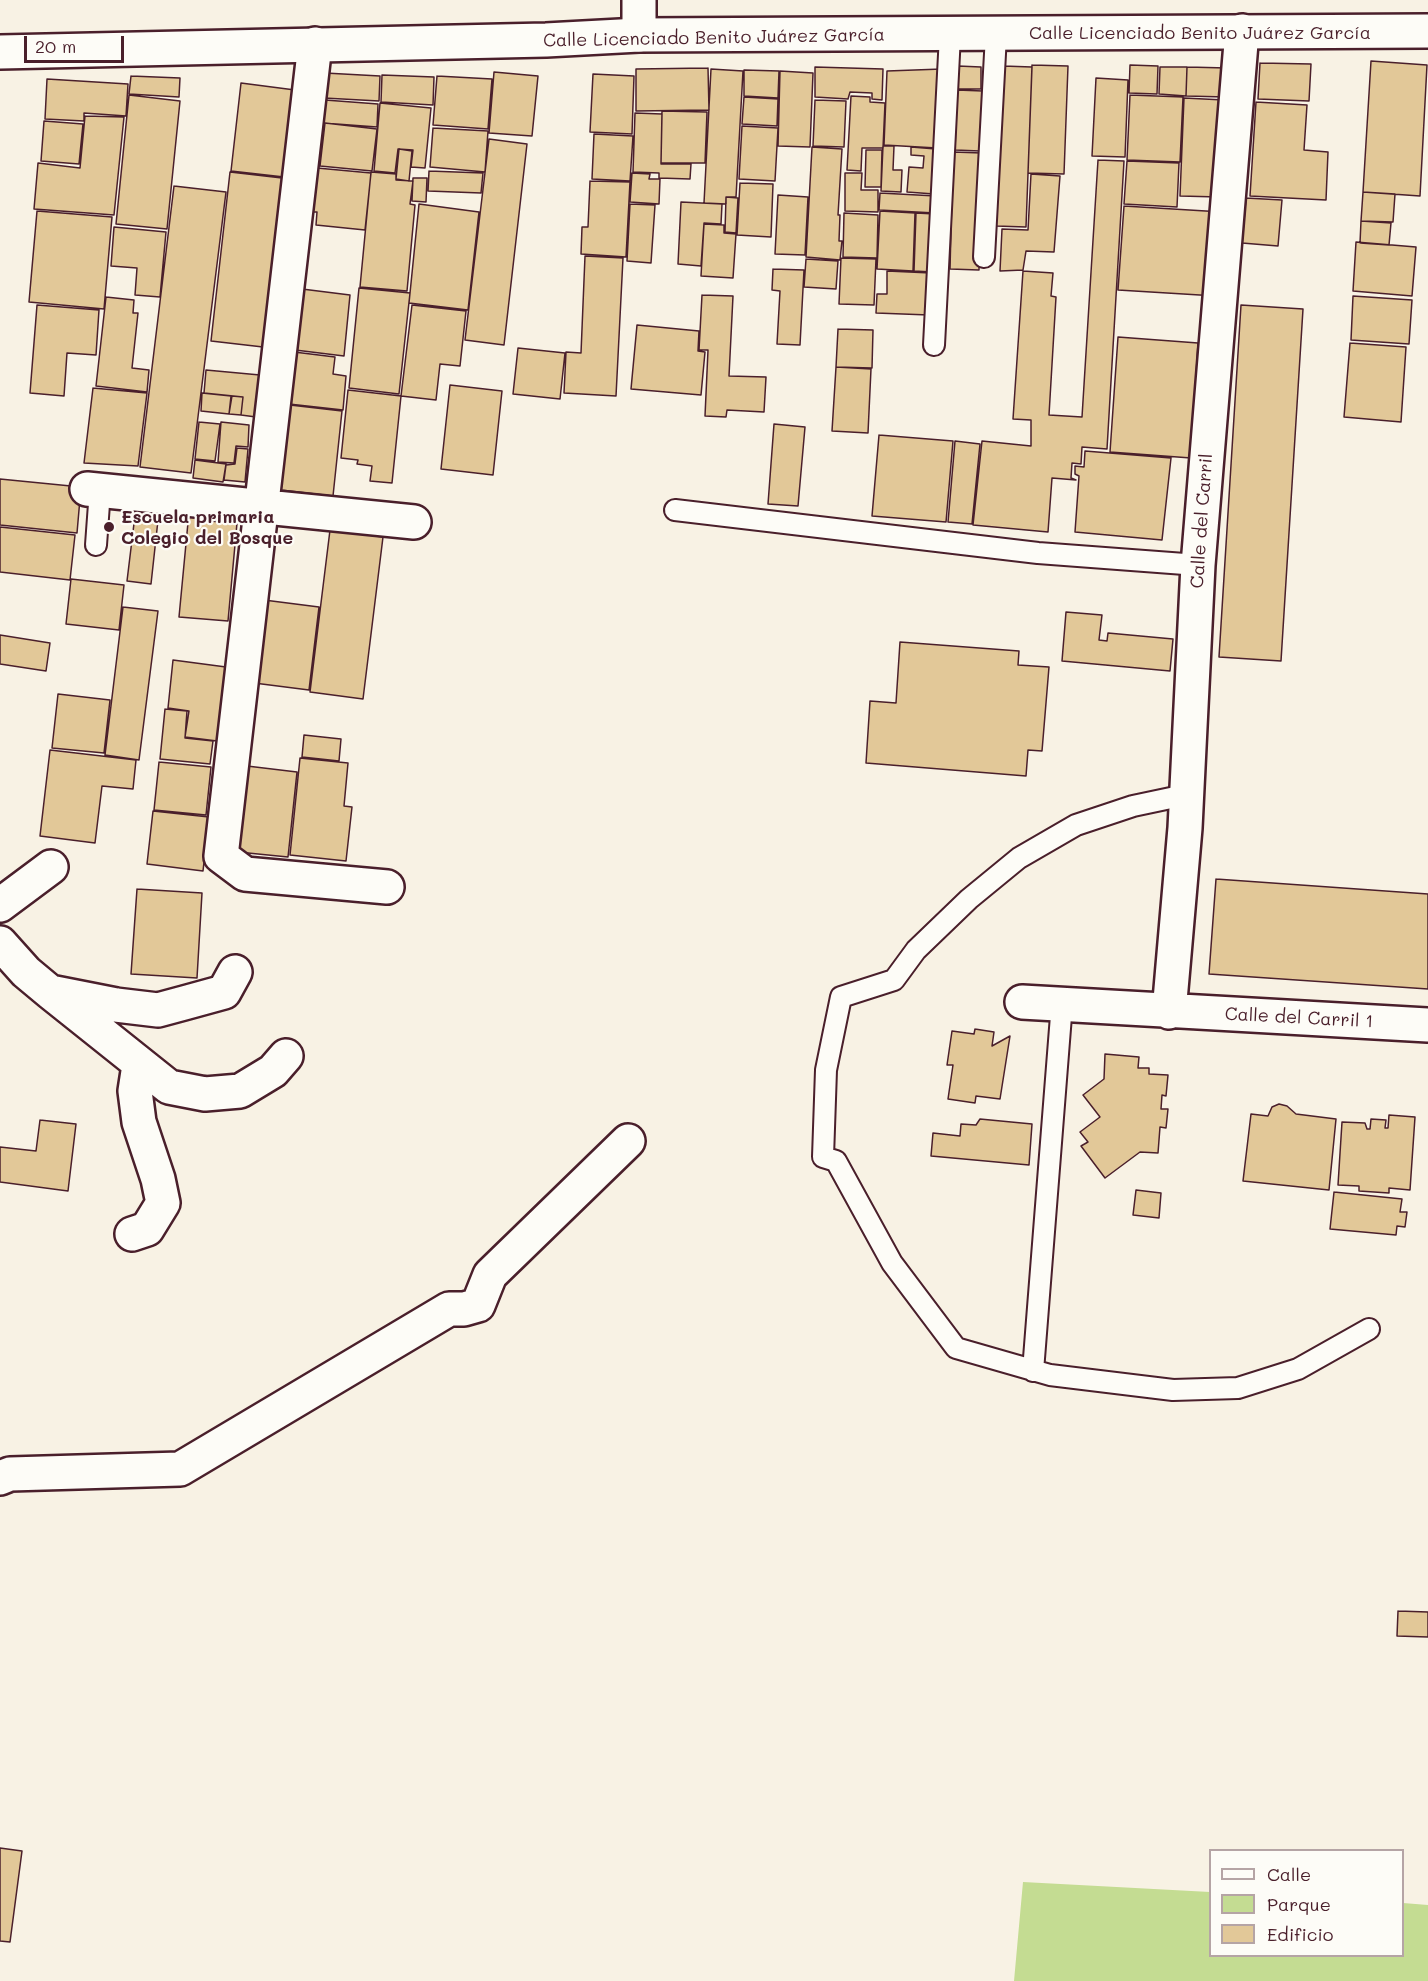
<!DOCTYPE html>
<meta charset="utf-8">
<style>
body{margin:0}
#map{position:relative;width:1428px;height:1981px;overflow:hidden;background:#f8f2e4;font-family:Mali,sans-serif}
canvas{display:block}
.legend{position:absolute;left:1209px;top:1849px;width:195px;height:108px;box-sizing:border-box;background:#fdfcf7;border:2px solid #b5a4a5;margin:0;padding:8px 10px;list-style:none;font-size:18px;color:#4a1f2b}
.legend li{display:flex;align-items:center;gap:12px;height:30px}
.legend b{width:30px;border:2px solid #b5a4a5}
.scale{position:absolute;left:24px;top:36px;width:100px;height:27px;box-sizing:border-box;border:3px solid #4a1f2b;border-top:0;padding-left:8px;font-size:18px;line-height:21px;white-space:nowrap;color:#4a1f2b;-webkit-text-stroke:4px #fdfcf7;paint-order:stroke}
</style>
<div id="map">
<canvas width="1428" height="1981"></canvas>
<ul class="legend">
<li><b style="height:8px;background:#fdfcf7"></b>Calle</li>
<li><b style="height:16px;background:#c4dc92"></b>Parque</li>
<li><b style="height:16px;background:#e2c898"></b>Edificio</li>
</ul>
<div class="scale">20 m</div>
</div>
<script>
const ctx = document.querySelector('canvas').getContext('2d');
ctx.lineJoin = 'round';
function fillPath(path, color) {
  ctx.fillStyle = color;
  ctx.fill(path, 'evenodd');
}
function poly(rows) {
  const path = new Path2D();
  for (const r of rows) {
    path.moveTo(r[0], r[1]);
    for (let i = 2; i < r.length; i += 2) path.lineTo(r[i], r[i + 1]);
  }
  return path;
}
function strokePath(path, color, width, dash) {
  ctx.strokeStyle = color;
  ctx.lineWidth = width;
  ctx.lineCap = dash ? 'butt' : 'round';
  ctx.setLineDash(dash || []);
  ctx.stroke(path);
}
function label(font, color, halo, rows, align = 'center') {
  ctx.font = font + ' Mali,sans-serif';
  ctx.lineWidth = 4.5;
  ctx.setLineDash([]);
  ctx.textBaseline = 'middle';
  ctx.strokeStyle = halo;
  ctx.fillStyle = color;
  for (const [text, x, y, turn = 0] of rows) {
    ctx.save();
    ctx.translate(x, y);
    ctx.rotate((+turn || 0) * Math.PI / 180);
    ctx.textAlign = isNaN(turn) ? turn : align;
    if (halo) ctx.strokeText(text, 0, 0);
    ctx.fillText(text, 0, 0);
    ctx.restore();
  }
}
fillPath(poly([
 [1023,1882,1210,1892,1210,1956,1402,1956,1403,1903,1428,1905,1428,1981,1014,1981]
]), '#c4dc92');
const building = poly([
 [1371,61,1427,65,1420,196,1363,192,1371,61],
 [1260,63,1311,64,1309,101,1258,99,1260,63],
 [1032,65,1068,66,1064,174,1028,173,1032,65],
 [1130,65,1158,66,1157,94,1129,93,1130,65],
 [958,66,981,67,981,89,958,89,958,66],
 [1003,66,1032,67,1026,227,996,226,1003,66],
 [815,67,883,69,882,100,872,99,872,93,850,92,848,99,815,97,815,67],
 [1160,67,1187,67,1186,96,1159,94,1160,67],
 [1187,67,1227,68,1226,97,1186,96,1187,67],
 [708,68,709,110,636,111,636,69,708,68],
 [711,69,743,71,736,197,726,197,726,204,704,203,711,69],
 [942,69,937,148,884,145,887,71,942,69],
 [744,70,779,71,778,98,744,96,744,70],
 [780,71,813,73,810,147,778,146,780,71],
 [494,72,538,76,532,136,489,133,494,72],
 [325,73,380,76,379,101,324,98,325,73],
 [593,74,634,76,632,134,590,132,593,74],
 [382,75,434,77,433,105,381,102,382,75],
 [131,76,180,78,179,97,129,94,131,76],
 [437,76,492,79,488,129,433,125,437,76],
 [1096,78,1128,80,1125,157,1092,156,1096,78],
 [47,79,128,84,126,116,84,113,84,121,45,119,47,79],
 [241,83,295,90,284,177,231,171,241,83],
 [957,90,983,91,980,151,955,150,957,90],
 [129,95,180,101,167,229,116,224,129,95],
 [1130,95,1183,97,1180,162,1127,160,1130,95],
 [851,96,870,97,870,102,885,103,883,148,862,148,861,171,847,170,851,96],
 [744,97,778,99,777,126,742,124,744,97],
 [1184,98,1224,100,1219,197,1180,196,1184,98],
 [325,100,378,104,377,127,323,123,325,100],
 [815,100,846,101,844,147,813,146,815,100],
 [1256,102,1307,105,1304,150,1328,152,1326,200,1250,196,1256,102],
 [380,103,431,108,425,168,411,167,413,150,398,149,395,173,374,171,380,103],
 [662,111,707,112,705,163,661,163,662,111],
 [635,113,662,114,661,164,691,164,690,179,659,178,659,173,633,172,635,113],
 [85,116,124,117,114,215,34,209,38,163,80,168,85,116],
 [44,121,83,124,79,164,41,161,44,121],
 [325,123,377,129,372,171,320,166,325,123],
 [742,126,778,128,775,181,739,179,742,126],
 [433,128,488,131,485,172,430,167,433,128],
 [594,134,633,136,630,181,592,179,594,134],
 [489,139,527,144,504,345,465,340,489,139],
 [883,146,894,146,893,170,902,170,901,192,881,191,883,146],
 [812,147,842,149,838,215,840,215,839,241,842,241,840,260,806,257,812,147],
 [911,147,936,149,934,194,907,192,909,167,923,168,924,156,911,155,911,147],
 [399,149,412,151,409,181,396,179,399,149],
 [866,150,882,150,881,187,865,187,866,150],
 [953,152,982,153,979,270,950,269,953,152],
 [1098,160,1124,161,1107,449,1082,447,1081,464,1072,463,1071,478,1076,480,1052,478,1048,532,973,525,982,441,1031,446,1031,420,1013,419,1023,271,1053,273,1051,296,1056,297,1049,415,1082,417,1098,160],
 [1127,161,1179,163,1177,207,1124,204,1127,161],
 [317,168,371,173,365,230,316,225,317,212,312,212,317,168],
 [429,171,483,173,481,193,428,191,429,171],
 [230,172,282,178,263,347,211,341,230,172],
 [371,172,396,174,396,180,413,181,410,204,415,205,407,291,360,287,371,172],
 [632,173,650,174,649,179,660,179,659,204,630,202,632,173],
 [845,173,862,173,861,190,878,190,878,212,845,211,845,173],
 [1031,174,1060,176,1054,252,1026,251,1023,270,1000,271,1002,229,1028,230,1031,174],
 [413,178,427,178,426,202,412,201,413,178],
 [590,181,630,182,626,257,581,254,582,227,588,227,590,181],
 [740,183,773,184,771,237,737,235,740,183],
 [174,186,226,192,191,473,140,467,174,186],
 [1363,192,1395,194,1393,222,1361,221,1363,192],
 [880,193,936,196,935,213,879,210,880,193],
 [778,195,808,197,805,255,775,254,778,195],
 [726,197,738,198,736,233,725,232,726,197],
 [1246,198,1282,200,1278,246,1242,243,1246,198],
 [681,202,722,204,721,224,704,223,701,266,678,264,681,202],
 [419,204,479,212,468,310,409,303,419,204],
 [630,204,655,205,651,263,627,261,630,204],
 [1124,206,1222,212,1216,296,1118,290,1124,206],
 [37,211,112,217,104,309,29,302,37,211],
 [880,211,915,213,913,271,877,269,880,211],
 [844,213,878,215,877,258,843,257,844,213],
 [916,213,935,214,932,272,914,271,916,213],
 [1361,221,1391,223,1389,245,1360,243,1361,221],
 [704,224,724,225,724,233,736,234,733,278,701,276,704,224],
 [114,227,166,232,160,297,135,295,137,268,111,266,114,227],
 [1356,242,1416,247,1412,296,1353,291,1356,242],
 [585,256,623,258,616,396,564,393,566,352,581,353,585,256],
 [841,258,876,259,874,305,839,304,841,258],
 [806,259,838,261,836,289,804,287,806,259],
 [773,269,804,270,800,345,777,344,780,291,772,290,773,269],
 [887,271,931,273,929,315,876,313,877,294,887,294,887,271],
 [359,288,410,293,399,394,349,388,359,288],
 [302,289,350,295,344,356,295,350,302,289],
 [702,295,733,296,729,376,766,377,764,412,727,410,726,417,705,416,708,350,699,350,702,295],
 [1353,296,1412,300,1409,344,1351,340,1353,296],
 [106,297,134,300,133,313,138,313,132,368,149,370,147,392,96,386,106,297],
 [37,305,99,310,96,355,67,353,64,396,30,393,37,305],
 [412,305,466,311,460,366,440,364,436,400,401,396,412,305],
 [1241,305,1303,309,1281,661,1219,657,1241,305],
 [637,325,699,331,698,351,705,352,701,395,631,389,637,325],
 [838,329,873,330,872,368,836,367,838,329],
 [1118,337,1198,343,1191,458,1110,452,1118,337],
 [1350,343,1406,347,1401,422,1344,417,1350,343],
 [518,348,565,353,560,399,513,394,518,348],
 [294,352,335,357,333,374,346,376,343,410,289,404,294,352],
 [836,367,871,369,868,433,832,431,836,367],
 [206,370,260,375,256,417,241,415,243,397,204,393,206,370],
 [450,385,502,391,493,475,441,469,450,385],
 [93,388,147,393,138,466,84,463,93,388],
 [348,390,401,396,392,483,370,481,372,466,357,464,358,460,341,458,348,390],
 [202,393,231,396,229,414,201,411,202,393],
 [232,396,243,397,241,415,229,414,232,396],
 [290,405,342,411,333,496,281,490,290,405],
 [199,422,220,424,215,461,195,459,199,422],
 [221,422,249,425,248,447,236,446,234,463,218,462,221,422],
 [774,424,805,427,798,506,768,504,774,424],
 [879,435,953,441,946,522,872,516,879,435],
 [955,441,980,444,972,524,948,522,955,441],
 [237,448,248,449,245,482,224,480,226,465,235,464,237,448],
 [1085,451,1171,458,1162,540,1075,532,1079,476,1075,474,1075,466,1084,467,1085,451],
 [195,460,226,464,223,482,193,478,195,460],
 [0,479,81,487,77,533,0,525,0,479],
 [136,507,159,511,151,584,127,581,136,507],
 [189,512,208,514,208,521,237,523,228,621,179,617,189,512],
 [0,527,75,535,70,580,0,572,0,527],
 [330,530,383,537,363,699,310,692,330,530],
 [71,579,124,585,119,630,66,624,71,579],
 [264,600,319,607,309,690,254,683,264,600],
 [123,607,158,611,139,760,105,755,123,607],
 [1066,612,1102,615,1099,640,1107,641,1108,633,1173,639,1170,671,1062,661,1066,612],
 [0,635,50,643,46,671,0,664,0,635],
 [900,642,1019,651,1018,665,1049,667,1042,751,1028,750,1026,776,866,763,870,701,896,703,900,642],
 [173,660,226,667,217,741,185,737,189,711,168,708,173,660],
 [58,694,110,700,104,753,52,748,58,694],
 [165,709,187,711,185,738,213,741,210,764,160,759,165,709],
 [304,735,341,739,339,761,302,757,304,735],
 [50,750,136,760,133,789,102,786,95,843,40,836,50,750],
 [300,758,348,763,344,806,352,807,346,861,290,855,300,758],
 [159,762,211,767,206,815,154,810,159,762],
 [247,766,297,772,288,857,238,852,247,766],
 [153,811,209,817,203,871,147,864,153,811],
 [1216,879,1428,894,1428,989,1209,974,1216,879],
 [137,889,202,893,197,978,131,974,137,889],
 [975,1029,994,1032,992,1046,1010,1036,1000,1099,976,1096,975,1103,948,1099,953,1065,947,1065,952,1031,974,1034,975,1029],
 [1105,1054,1139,1057,1138,1068,1149,1068,1149,1074,1168,1075,1166,1096,1162,1095,1161,1109,1168,1109,1166,1128,1160,1127,1158,1153,1140,1152,1105,1178,1081,1146,1088,1142,1080,1132,1100,1117,1083,1095,1104,1079,1105,1054],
 [1279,1104,1287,1106,1296,1114,1336,1119,1329,1190,1243,1181,1251,1114,1268,1116,1272,1107,1279,1104],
 [1389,1115,1415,1117,1410,1190,1389,1188,1389,1193,1359,1191,1359,1186,1338,1185,1342,1122,1365,1123,1367,1129,1370,1129,1371,1119,1386,1120,1385,1128,1388,1128,1389,1115],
 [980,1119,1032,1124,1029,1165,931,1156,933,1133,960,1136,961,1124,976,1125,980,1119],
 [40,1120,76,1124,68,1191,0,1182,0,1147,36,1151,40,1120],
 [1136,1190,1161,1193,1159,1218,1133,1215,1136,1190],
 [1334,1192,1402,1199,1400,1212,1407,1212,1405,1227,1397,1226,1396,1235,1330,1229,1334,1192],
 [1398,1611,1428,1612,1428,1637,1397,1636,1398,1611],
 [0,1848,22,1851,10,1942,0,1941,0,1848]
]);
fillPath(building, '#e2c898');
strokePath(building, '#4a1f2b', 1.5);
const lane = poly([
 [984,257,996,35],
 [934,345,950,35],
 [675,510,1038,553,1198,565],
 [96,545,100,490],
 [1185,795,1133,806,1076,825,1019,858,969,899,916,950,894,980,841,997,826,1070,823,1157,836,1161,892,1263,956,1348,1050,1375,1173,1390,1238,1388,1298,1369,1369,1329],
 [1033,1371,1062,1003]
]);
const street = poly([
 [639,35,639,0],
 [315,44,221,856,245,874,387,887],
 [87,489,414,522],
 [0,905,51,867],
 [0,943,26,972,50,992,116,1005,158,1010,184,1003,224,992,235,972],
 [50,992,169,1087,205,1094,240,1091,273,1071,286,1056],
 [1022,1002,1428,1025],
 [1169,1012,1185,828,1198,565,1242,31],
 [132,1234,147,1229,163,1203,158,1179,139,1122,135,1091,139,1065],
 [0,1478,10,1474,180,1469,449,1309,464,1309,478,1305,490,1275,628,1141]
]);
const secondary = poly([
 [0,52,546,40,639,35,1428,31]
]);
strokePath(lane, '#4a1f2b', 24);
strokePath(street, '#4a1f2b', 38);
strokePath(secondary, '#4a1f2b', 38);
strokePath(lane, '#fdfcf7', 20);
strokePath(street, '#fdfcf7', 33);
strokePath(secondary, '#fdfcf7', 33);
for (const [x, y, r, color] of [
 [109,527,6,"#4a1f2b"]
]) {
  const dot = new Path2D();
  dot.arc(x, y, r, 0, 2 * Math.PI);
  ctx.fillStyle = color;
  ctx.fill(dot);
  strokePath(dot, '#fdfcf7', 2);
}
label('18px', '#4a1f2b', '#fdfcf7', [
 ["Calle Licenciado Benito Juárez García",1200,33],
 ["Calle Licenciado Benito Juárez García",714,38,-1],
 ["Calle del Carril",1202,521,-86],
 ["Calle del Carril 1",1299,1018,3]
]);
label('bold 18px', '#4a1f2b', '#fdfcf7', [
 ["Escuela primaria",121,517],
 ["Colegio del Bosque",121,538]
], 'left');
</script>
